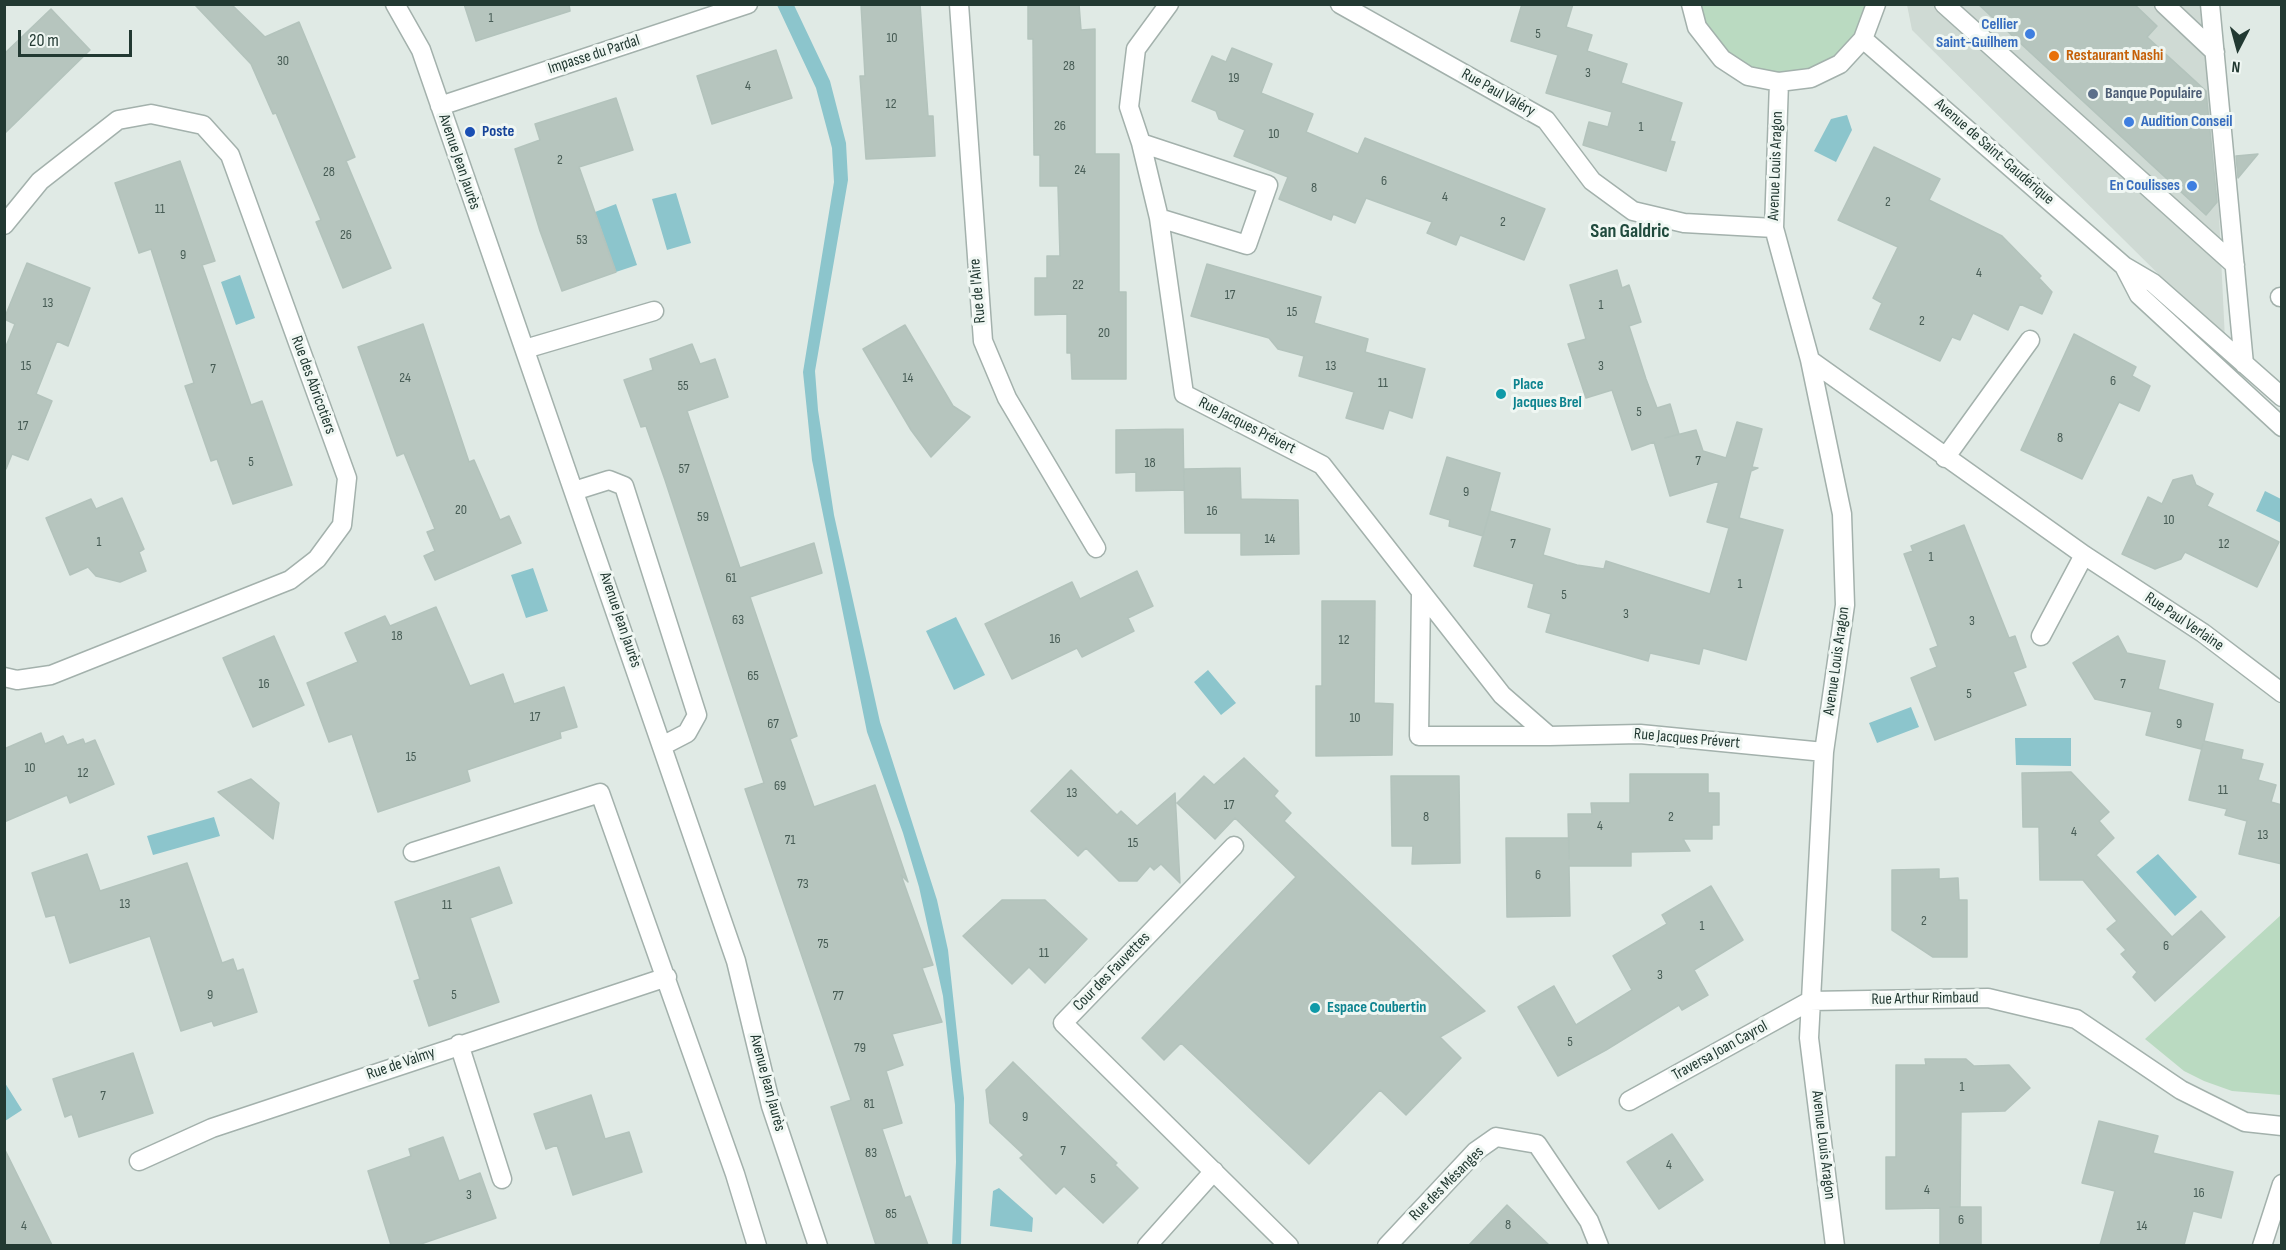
<!DOCTYPE html>
<meta charset="utf-8">
<style>
body{margin:0}
#map{position:relative;width:2286px;height:1250px;overflow:hidden;background:#e0eae5;font-family:"Sofia Sans Condensed",sans-serif}
canvas{display:block}
.frame{position:absolute;inset:0;border:6px solid #223932;pointer-events:none}
.north{position:absolute;left:2208px;top:18px;width:60px;height:60px;-webkit-text-stroke:4px #f0f7f3;paint-order:stroke;rotate:186deg;font-size:16px;font-weight:700;line-height:24px;text-align:center;color:#223932}
.north::after{content:'';display:block;margin:auto;width:21px;height:27px;background:#223932;clip-path:polygon(50% 0,100% 100%,50% 72%,0 100%)}
.scale{position:absolute;left:18px;top:30px;width:114px;height:27px;box-sizing:border-box;border:3px solid #223932;border-top:0;padding-left:8px;font-size:18px;line-height:21px;white-space:nowrap;color:#223932;-webkit-text-stroke:4px #f0f7f3;paint-order:stroke}
</style>
<div id="map">
<canvas width="2286" height="1250"></canvas>
<div class="frame"></div>
<div class="north">N</div>
<div class="scale">20 m</div>
</div>
<script>
const ctx = document.querySelector('canvas').getContext('2d');
ctx.lineJoin = 'round';
function fillPath(path, color) {
  ctx.fillStyle = color;
  ctx.fill(path, 'evenodd');
}
function poly(rows) {
  const path = new Path2D();
  for (const r of rows) {
    path.moveTo(r[0], r[1]);
    for (let i = 2; i < r.length; i += 2) path.lineTo(r[i], r[i + 1]);
  }
  return path;
}
function strokePath(path, color, width, dash) {
  ctx.strokeStyle = color;
  ctx.lineWidth = width;
  ctx.lineCap = dash ? 'butt' : 'round';
  ctx.setLineDash(dash || []);
  ctx.stroke(path);
}
function label(font, color, halo, rows, align = 'center') {
  ctx.font = font + ' "Sofia Sans Condensed",sans-serif';
  ctx.lineWidth = 6;
  ctx.setLineDash([]);
  ctx.textBaseline = 'middle';
  ctx.strokeStyle = halo;
  ctx.fillStyle = color;
  for (const [text, x, y, turn = 0] of rows) {
    ctx.save();
    ctx.translate(x, y);
    ctx.rotate((+turn || 0) * Math.PI / 180);
    ctx.textAlign = isNaN(turn) ? turn : align;
    if (halo) ctx.strokeText(text, 0, 0);
    ctx.fillText(text, 0, 0);
    ctx.restore();
  }
}
fillPath(poly([
 [1907,5,2209,5,2225,340,1912,30]
]), '#cfdad4');
fillPath(poly([
 [1691,5,1876,5,1853,52,1779,82,1722,59],
 [2281,915,2281,1095,2232,1091,2204,1081,2184,1071,2145,1039]
]), '#badac1');
fillPath(poly([
 [777,5,794,5,830,81,846,143,848,180,815,371,818,410,834,515,880,722,937,900,948,950,964,1098,961,1245,952,1245,956,1162,955,1105,943,996,919,887,903,833,867,732,812,460,803,372,834,182,832,148,816,88],
 [1847,115,1852,130,1836,162,1814,151,1831,119],
 [676,193,691,243,667,250,652,199],
 [616,204,637,265,616,272,595,212],
 [240,275,255,318,236,325,221,282],
 [2265,491,2281,499,2281,523,2256,511],
 [533,568,548,611,526,618,511,575],
 [956,617,985,675,954,690,926,631],
 [1208,670,1236,703,1221,715,1194,682],
 [1911,707,1919,727,1877,743,1869,723],
 [2015,738,2071,738,2071,766,2016,765],
 [214,817,220,836,153,855,147,836],
 [2158,854,2197,897,2175,916,2136,872],
 [5,1083,22,1110,5,1121,4,1121],
 [999,1188,1033,1218,1032,1232,990,1226,993,1191]
]), '#8cc5cc');
const building = poly([
 [198,4,231,4,265,37,299,22,355,157,346,161,391,268,343,288,316,222,321,220,276,113,273,114,251,64,196,6,198,4],
 [464,4,569,4,570,11,476,41,464,4],
 [861,4,920,4,928,116,933,116,935,156,866,159,860,76,865,76,861,4],
 [1028,4,1079,4,1081,30,1095,29,1095,154,1119,154,1119,292,1126,292,1126,379,1072,379,1071,353,1067,353,1067,314,1035,315,1035,278,1047,278,1047,256,1060,256,1058,186,1040,186,1040,155,1034,155,1033,39,1028,39,1028,4],
 [1522,4,1573,4,1566,27,1592,35,1587,51,1627,64,1621,83,1682,103,1670,141,1675,142,1666,171,1583,145,1589,122,1608,127,1612,112,1546,93,1558,55,1511,41,1522,4],
 [1978,4,2134,4,2157,26,2147,37,2206,91,2217,202,2206,215,1978,4],
 [51,9,90,50,4,134,4,54,51,9],
 [1232,48,1272,64,1261,93,1313,114,1306,132,1358,154,1365,138,1545,209,1524,260,1460,235,1456,245,1427,233,1432,222,1366,198,1355,223,1333,214,1331,220,1279,199,1288,177,1234,156,1245,130,1219,119,1216,111,1192,101,1212,56,1226,62,1232,48],
 [776,50,792,98,712,124,697,76,776,50],
 [616,98,633,150,579,167,616,272,562,291,540,231,515,149,540,140,535,124,616,98],
 [1874,147,1940,179,1929,200,2002,236,2041,276,2039,278,2052,292,2042,314,2020,304,2008,330,1973,313,1960,340,1952,337,1940,361,1870,329,1882,303,1873,298,1898,247,1838,220,1874,147],
 [2258,154,2238,178,2236,156,2258,154],
 [180,161,215,261,202,265,251,405,262,401,292,485,233,504,217,459,211,461,185,386,194,383,151,249,139,253,115,183,180,161],
 [27,263,90,288,68,346,57,341,36,394,52,401,28,460,12,454,6,469,4,351,15,324,4,319,27,263],
 [1207,264,1321,297,1314,323,1368,339,1365,352,1425,369,1412,418,1389,410,1383,429,1346,418,1354,392,1299,376,1304,356,1278,349,1269,338,1191,316,1207,264],
 [1617,270,1622,288,1629,285,1641,322,1629,326,1646,379,1657,408,1670,404,1679,434,1665,438,1696,430,1703,451,1726,458,1737,422,1762,429,1752,467,1758,468,1751,471,1739,518,1783,530,1746,660,1703,648,1699,664,1650,653,1648,661,1546,632,1551,614,1528,607,1534,584,1474,566,1490,511,1550,529,1543,555,1577,565,1604,569,1606,561,1710,594,1729,528,1707,522,1719,481,1670,496,1654,442,1632,450,1612,390,1586,398,1568,344,1586,339,1570,285,1617,270],
 [423,324,469,462,474,460,500,520,509,516,521,543,435,580,424,556,435,551,427,532,435,529,404,453,397,456,358,347,423,324],
 [905,325,953,406,970,417,931,457,911,430,863,349,905,325],
 [2074,334,2136,367,2132,376,2150,386,2139,411,2119,402,2082,479,2021,450,2074,334],
 [692,344,700,364,715,359,728,397,687,411,740,568,814,543,822,573,750,597,797,736,790,739,814,807,875,785,908,882,901,875,933,965,922,968,942,1022,892,1034,903,1065,886,1071,902,1123,882,1129,905,1198,910,1196,928,1245,876,1245,831,1107,851,1100,745,789,764,783,665,480,646,426,641,427,624,380,653,370,650,359,692,344],
 [1183,429,1184,490,1136,491,1136,472,1116,473,1116,430,1183,429],
 [1447,457,1500,473,1483,536,1449,526,1450,520,1430,514,1447,457],
 [1240,468,1241,499,1298,500,1299,554,1241,555,1241,533,1185,533,1184,469,1240,468],
 [2192,475,2196,485,2213,494,2207,506,2279,542,2257,587,2185,552,2181,559,2155,569,2122,554,2148,497,2162,504,2173,480,2192,475],
 [122,498,144,549,139,552,146,571,120,582,96,576,88,567,70,575,46,518,91,499,96,509,122,498],
 [1964,525,2009,638,2015,636,2026,667,2013,672,2026,705,1935,740,1911,678,1937,667,1930,649,1938,646,1904,554,1913,551,1911,546,1964,525],
 [1137,571,1153,606,1128,618,1134,631,1082,657,1077,648,1012,679,985,624,1072,582,1080,599,1137,571],
 [1322,601,1375,601,1374,703,1393,704,1392,755,1316,756,1316,686,1322,686,1322,601],
 [436,607,470,686,503,674,514,704,564,687,577,727,560,732,561,738,467,770,470,781,378,812,352,734,329,742,307,683,358,662,345,633,385,616,390,626,436,607],
 [274,636,304,705,253,727,223,658,274,636],
 [2118,636,2127,653,2165,661,2158,689,2213,704,2204,741,2243,750,2241,759,2263,764,2258,780,2276,785,2271,802,2282,805,2282,864,2239,854,2247,821,2225,815,2227,809,2189,800,2203,744,2201,749,2146,735,2152,712,2095,699,2073,663,2118,636],
 [41,733,45,744,63,736,67,745,83,739,85,744,95,740,114,784,70,803,67,795,4,822,4,749,41,733],
 [1244,758,1278,791,1274,796,1291,813,1284,821,1485,1011,1440,1037,1461,1058,1406,1115,1380,1090,1309,1164,1181,1043,1164,1060,1142,1038,1296,877,1235,818,1215,839,1177,803,1204,776,1214,785,1244,758],
 [1071,770,1117,815,1121,811,1137,826,1175,793,1180,883,1161,864,1154,870,1150,866,1137,881,1119,881,1086,848,1078,856,1031,811,1071,770],
 [2071,772,2109,812,2099,821,2114,838,2096,855,2172,937,2201,911,2225,937,2155,1001,2133,977,2137,972,2121,954,2126,950,2107,929,2117,921,2083,880,2040,880,2039,827,2023,827,2022,773,2071,772],
 [1630,774,1708,774,1708,793,1719,793,1719,825,1712,825,1712,839,1683,839,1690,851,1631,852,1631,866,1569,866,1570,916,1507,917,1506,838,1569,838,1569,859,1568,814,1592,814,1591,803,1630,803,1630,774],
 [1391,776,1459,776,1460,863,1412,864,1413,846,1392,846,1391,776],
 [251,779,279,803,273,839,218,792,251,779],
 [87,854,100,891,187,863,222,963,233,959,237,971,243,969,257,1012,214,1026,212,1021,181,1031,150,936,70,963,55,915,46,917,32,873,87,854],
 [499,867,512,903,470,918,499,1002,429,1026,414,981,420,979,395,902,499,867],
 [1939,869,1939,879,1958,878,1959,900,1967,900,1967,957,1933,957,1892,930,1892,870,1939,869],
 [1711,886,1743,940,1694,970,1708,995,1682,1010,1679,1005,1606,1050,1558,1076,1518,1007,1554,986,1576,1025,1632,990,1613,956,1667,924,1662,915,1711,886],
 [1002,900,1045,900,1087,939,1045,983,1029,967,1012,984,963,936,1002,900],
 [133,1053,153,1113,79,1137,72,1114,65,1117,53,1079,133,1053],
 [1925,1059,1966,1059,1974,1066,2009,1065,2030,1088,2005,1111,1961,1112,1960,1207,1950,1207,1981,1207,1981,1245,1940,1245,1940,1208,1886,1209,1886,1157,1896,1157,1896,1065,1926,1065,1925,1059],
 [1013,1062,1117,1163,1115,1165,1138,1188,1103,1223,1064,1186,1056,1194,1020,1158,1024,1155,990,1123,986,1090,1013,1062],
 [591,1095,605,1139,629,1132,642,1172,573,1195,557,1145,546,1149,534,1114,591,1095],
 [2099,1121,2158,1136,2153,1153,2233,1172,2221,1218,2193,1211,2184,1245,2100,1245,2115,1191,2082,1183,2099,1121],
 [1672,1134,1703,1180,1659,1209,1627,1162,1672,1134],
 [443,1137,459,1181,480,1173,496,1218,418,1245,391,1245,368,1171,411,1156,409,1149,443,1137],
 [4,1148,52,1245,4,1245,4,1148],
 [1507,1205,1549,1245,1469,1245,1507,1205]
]);
fillPath(building, '#b6c5be');
strokePath(building, '#b3c3bc', 1.5);
const minor = poly([
 [395,4,421,50,736,961,771,1106,818,1246],
 [959,4,983,341,1007,398,1096,548],
 [1169,4,1136,49,1129,107,1141,143,1159,218,1184,394,1322,465,1502,695,1549,736,1640,734,1824,752],
 [1340,4,1546,120,1592,181,1633,211,1684,223,1774,228],
 [1691,4,1697,27,1722,59,1748,76,1779,82,1811,78,1840,64,1863,39,1876,4],
 [1944,4,2235,265],
 [2164,4,2215,52],
 [2210,4,2244,364],
 [1863,39,2124,266,2153,283,2282,397],
 [1779,82,1774,228,1810,360,1842,514,1845,605,1824,752,1809,1038,1835,1246],
 [440,106,748,4],
 [1141,143,1268,185,1247,245,1159,218],
 [4,225,40,181,118,120,151,114,203,125,230,155,347,478,342,525,317,559,290,580,51,675,17,680,4,677],
 [2124,266,2139,295,2282,427],
 [2280,297,2282,297],
 [525,349,654,311],
 [1810,360,2084,555,2203,633,2282,693],
 [1945,458,2030,340],
 [574,491,609,480,624,486,697,715,687,733,662,746],
 [1421,594,1419,736,1549,736],
 [2041,636,2084,555],
 [1234,846,1063,1023,1289,1246],
 [413,852,600,793,735,1174,757,1246],
 [459,1044,502,1179],
 [1629,1101,1810,1001,1988,998,2076,1019,2181,1090,2245,1122,2282,1126],
 [139,1161,212,1128,667,977],
 [1147,1246,1214,1171],
 [1387,1246,1476,1151,1496,1137,1537,1144,1589,1221,1599,1246],
 [2262,1246,2282,1184]
]);
strokePath(minor, '#a3b1ac', 21);
strokePath(minor, '#fff', 18);
for (const [x, y, r, color] of [
 [2030,34,6,"#3f7fe0"],
 [2054,56,6,"#e8710a"],
 [2093,94,6,"#5c6f8a"],
 [2129,122,6,"#3f7fe0"],
 [470,132,6,"#1a4fb4"],
 [2192,186,6,"#3f7fe0"],
 [1501,394,6,"#0f9aa8"],
 [1315,1008,6,"#0f9aa8"]
]) {
  const dot = new Path2D();
  dot.arc(x, y, r, 0, 2 * Math.PI);
  ctx.fillStyle = color;
  ctx.fill(dot);
  strokePath(dot, '#f0f7f3', 2);
}
label('14px', '#475c55', null, [
 ["1",491,18],
 ["5",1538,34],
 ["10",892,38],
 ["30",283,61],
 ["28",1069,66],
 ["3",1588,73],
 ["19",1234,78],
 ["4",748,86],
 ["12",891,104],
 ["26",1060,126],
 ["1",1641,127],
 ["10",1274,134],
 ["2",560,160],
 ["24",1080,170],
 ["28",329,172],
 ["6",1384,181],
 ["8",1314,188],
 ["4",1445,197],
 ["2",1888,202],
 ["11",160,209],
 ["2",1503,222],
 ["26",346,235],
 ["53",582,240],
 ["9",183,255],
 ["4",1979,273],
 ["22",1078,285],
 ["17",1230,295],
 ["13",48,303],
 ["1",1601,305],
 ["15",1292,312],
 ["2",1922,321],
 ["20",1104,333],
 ["15",26,366],
 ["13",1331,366],
 ["3",1601,366],
 ["7",213,369],
 ["24",405,378],
 ["14",908,378],
 ["6",2113,381],
 ["11",1383,383],
 ["55",683,386],
 ["5",1639,412],
 ["17",23,426],
 ["8",2060,438],
 ["7",1698,461],
 ["5",251,462],
 ["18",1150,463],
 ["57",684,469],
 ["9",1466,492],
 ["20",461,510],
 ["16",1212,511],
 ["59",703,517],
 ["10",2169,520],
 ["14",1270,539],
 ["1",99,542],
 ["7",1513,544],
 ["12",2224,544],
 ["1",1931,557],
 ["61",731,578],
 ["1",1740,584],
 ["5",1564,595],
 ["3",1626,614],
 ["63",738,620],
 ["3",1972,621],
 ["18",397,636],
 ["16",1055,639],
 ["12",1344,640],
 ["65",753,676],
 ["16",264,684],
 ["7",2123,684],
 ["5",1969,694],
 ["17",535,717],
 ["10",1355,718],
 ["67",773,724],
 ["9",2179,724],
 ["15",411,757],
 ["10",30,768],
 ["12",83,773],
 ["69",780,786],
 ["11",2223,790],
 ["13",1072,793],
 ["17",1229,805],
 ["8",1426,817],
 ["2",1671,817],
 ["4",1600,826],
 ["4",2074,832],
 ["13",2263,835],
 ["71",790,840],
 ["15",1133,843],
 ["6",1538,875],
 ["73",803,884],
 ["13",125,904],
 ["11",447,905],
 ["2",1924,921],
 ["1",1702,926],
 ["75",823,944],
 ["6",2166,946],
 ["11",1044,953],
 ["3",1660,975],
 ["9",210,995],
 ["5",454,995],
 ["77",838,996],
 ["5",1570,1042],
 ["79",860,1048],
 ["1",1962,1087],
 ["7",103,1096],
 ["81",869,1104],
 ["9",1025,1117],
 ["7",1063,1151],
 ["83",871,1153],
 ["4",1669,1165],
 ["5",1093,1179],
 ["4",1927,1190],
 ["16",2199,1193],
 ["3",469,1195],
 ["85",891,1214],
 ["6",1961,1220],
 ["8",1508,1225],
 ["4",24,1226],
 ["14",2142,1226]
]);
label('bold 16px', '#366cbe', '#f0f7f3', [
 ["Cellier",2018,25],
 ["Saint-Guilhem",2018,43],
 ["Audition Conseil",2141,122,"left"],
 ["En Coulisses",2180,186]
], 'right');
label('16px', '#223932', '#f0f7f3', [
 ["Impasse du Pardal",594,55,-18],
 ["Rue Paul Valéry",1498,93,29],
 ["Avenue de Saint-Gaudérique",1994,152,41],
 ["Avenue Jean Jaurès",459,162,71],
 ["Avenue Louis Aragon",1776,166,-88],
 ["Rue de l'Aire",978,291,-95],
 ["Rue des Abricotiers",313,385,70],
 ["Rue Jacques Prévert",1247,426,27],
 ["Avenue Jean Jaurès",620,620,71],
 ["Rue Paul Verlaine",2184,622,34],
 ["Avenue Louis Aragon",1837,661,-82],
 ["Rue Jacques Prévert",1687,739,5],
 ["Cour des Fauvettes",1112,972,-46],
 ["Rue Arthur Rimbaud",1925,999,-1],
 ["Traversa Joan Cayrol",1720,1051,-29],
 ["Rue de Valmy",401,1064,-19],
 ["Avenue Jean Jaurès",767,1083,75],
 ["Avenue Louis Aragon",1823,1145,83],
 ["Rue des Mésanges",1447,1184,-45]
]);
label('bold 16px', '#c56008', '#f0f7f3', [
 ["Restaurant Nashi",2066,56]
], 'left');
label('bold 16px', '#4e5e75', '#f0f7f3', [
 ["Banque Populaire",2105,94]
], 'left');
label('bold 16px', '#164399', '#f0f7f3', [
 ["Poste",482,132]
], 'left');
label('bold 16px', '#0d838f', '#f0f7f3', [
 ["Place",1513,385],
 ["Jacques Brel",1513,403],
 ["Espace Coubertin",1327,1008]
], 'left');
label('bold 20px', '#204a3d', '#f0f7f3', [
 ["San Galdric",1630,232]
]);
</script>
